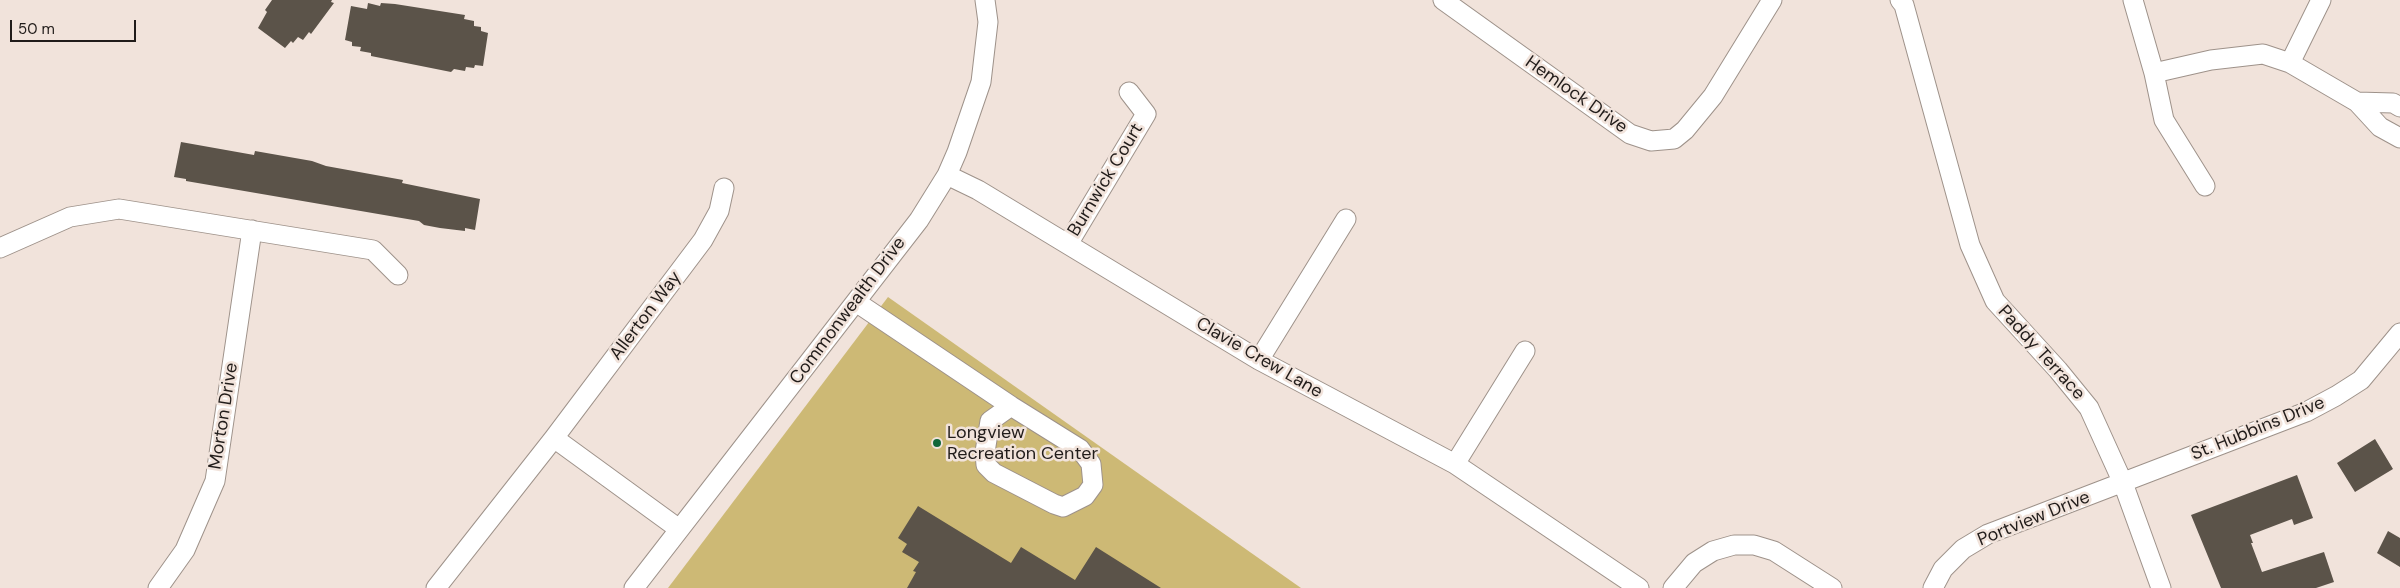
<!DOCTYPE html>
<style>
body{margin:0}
#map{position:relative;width:2400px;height:588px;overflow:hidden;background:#f1e3db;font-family:"DM Sans",sans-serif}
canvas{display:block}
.scale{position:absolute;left:10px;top:20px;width:126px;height:22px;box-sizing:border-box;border:2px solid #211c1a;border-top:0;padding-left:6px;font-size:15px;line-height:18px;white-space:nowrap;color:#211c1a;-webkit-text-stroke:4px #f1e3db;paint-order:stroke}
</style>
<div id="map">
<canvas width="2400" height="588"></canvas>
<div class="scale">50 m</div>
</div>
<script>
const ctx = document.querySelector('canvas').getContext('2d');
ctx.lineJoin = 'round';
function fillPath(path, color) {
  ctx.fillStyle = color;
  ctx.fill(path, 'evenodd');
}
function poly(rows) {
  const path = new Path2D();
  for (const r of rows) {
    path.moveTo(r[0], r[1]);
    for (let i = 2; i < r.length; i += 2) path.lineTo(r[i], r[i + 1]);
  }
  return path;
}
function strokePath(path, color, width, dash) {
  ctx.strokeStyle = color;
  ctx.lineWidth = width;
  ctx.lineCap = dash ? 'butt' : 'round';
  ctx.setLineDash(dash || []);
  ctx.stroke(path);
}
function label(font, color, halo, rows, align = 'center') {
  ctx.font = font + ' "DM Sans",sans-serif';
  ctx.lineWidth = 5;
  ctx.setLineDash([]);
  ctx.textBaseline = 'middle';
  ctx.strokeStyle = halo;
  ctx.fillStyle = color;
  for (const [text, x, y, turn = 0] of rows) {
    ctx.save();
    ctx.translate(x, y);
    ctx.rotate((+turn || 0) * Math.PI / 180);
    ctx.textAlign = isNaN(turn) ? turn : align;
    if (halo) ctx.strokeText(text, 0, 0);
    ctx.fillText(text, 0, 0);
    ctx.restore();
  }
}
fillPath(poly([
 [888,297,1301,588,668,588]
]), '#cdb975');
fillPath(poly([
 [272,0,332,0,331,2,334,3,311,34,309,32,303,40,298,37,293,43,291,41,285,48,258,28,267,12,265,10],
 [368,3,380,6,381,3,395,4,465,15,464,19,474,21,474,26,481,27,481,31,488,33,483,66,475,65,474,68,466,67,465,71,454,69,451,72,371,56,371,53,360,51,361,47,352,46,352,42,345,40,351,6,367,9],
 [181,142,254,155,255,151,312,161,326,166,403,180,402,183,480,199,475,230,465,228,465,231,440,228,424,225,419,221,186,181,186,179,174,177],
 [2375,439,2393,469,2355,492,2337,463],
 [2297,475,2313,518,2294,525,2292,519,2250,535,2253,543,2251,543,2262,572,2324,552,2334,582,2316,588,2221,588,2191,515],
 [918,506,1011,563,1021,547,1075,580,1096,547,1161,588,907,588,916,572,913,571,919,562,902,552,907,544,898,538],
 [2388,531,2400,538,2400,567,2377,553]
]), '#5b5349');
const minor = poly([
 [1443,0,1630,134,1651,141,1674,139,1685,130,1713,96,1772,0],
 [1900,0,1904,5,1970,245,1995,301,2058,370,2089,408,2123,483,2161,588],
 [2133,0,2154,73,2164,120,2205,186],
 [2290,63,2321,0],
 [2154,73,2211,60,2263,54,2290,63,2357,102],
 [2400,107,2393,103,2357,102,2380,127,2400,138],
 [947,175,978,190,1259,360,1455,464,1639,588],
 [1068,244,1146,114,1129,92],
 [0,248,70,217,119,209,373,250,398,275],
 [856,302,1011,406],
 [1259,360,1346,219],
 [1011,406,1080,449,1091,464,1093,485,1085,496,1063,507,1054,504,994,473,986,465,985,452,990,421,1011,406],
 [554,438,679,529],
 [1455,464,1525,351],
 [158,588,185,550,215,481,252,230],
 [436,588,554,438,703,240,719,211,724,188],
 [634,588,919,220,947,175,957,152,981,82,988,22,985,0],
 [1673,588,1694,563,1713,551,1734,545,1754,545,1774,551,1832,588],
 [1933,588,1943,569,1963,549,1988,534,2306,412,2336,396,2361,380,2400,333]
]);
strokePath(minor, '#9e928a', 21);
strokePath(minor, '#fff', 19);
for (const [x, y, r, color] of [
 [937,443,5,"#116739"]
]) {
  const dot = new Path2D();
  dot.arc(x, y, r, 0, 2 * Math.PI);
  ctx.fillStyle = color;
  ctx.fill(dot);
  strokePath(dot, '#f1e3db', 2);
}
label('18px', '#211c1a', '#f1e3db', [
 ["Hemlock Drive",1576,95,35],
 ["Burnwick Court",1106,180,-59],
 ["Commonwealth Drive",848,311,-53],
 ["Allerton Way",646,316,-53],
 ["Paddy Terrace",2041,353,48],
 ["Clavie Crew Lane",1259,358,30],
 ["Morton Drive",224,416,-81],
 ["St. Hubbins Drive",2258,429,-22],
 ["Portview Drive",2034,519,-22]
]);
label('18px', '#211c1a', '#f1e3db', [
 ["Longview",947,433],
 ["Recreation Center",947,454]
], 'left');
</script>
